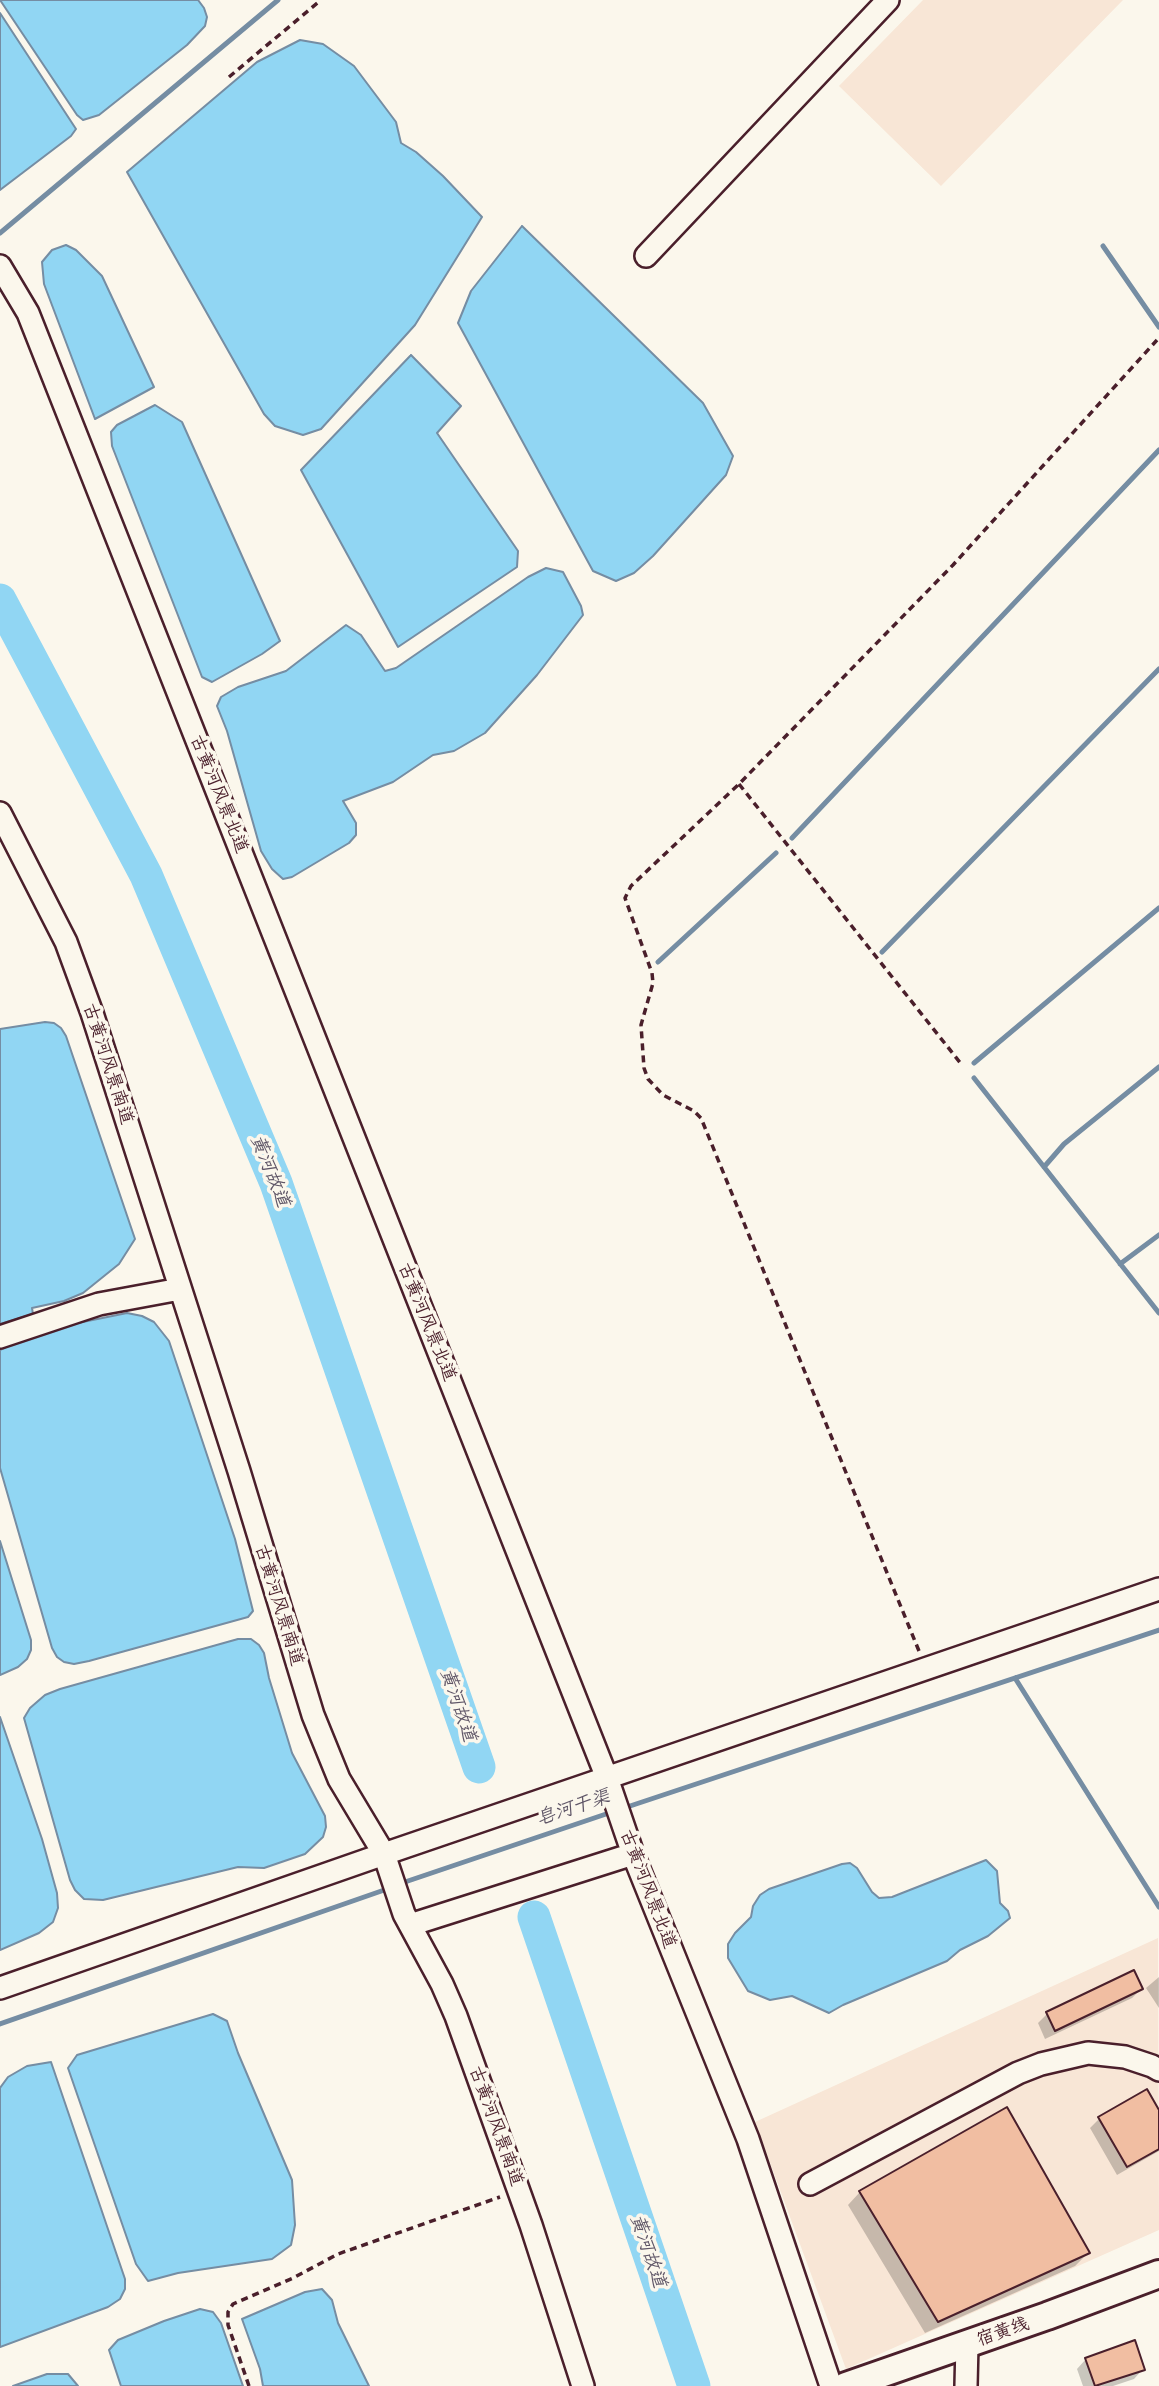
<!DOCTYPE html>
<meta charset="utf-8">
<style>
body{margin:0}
canvas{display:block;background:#fbf7ec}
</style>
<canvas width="1159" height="2386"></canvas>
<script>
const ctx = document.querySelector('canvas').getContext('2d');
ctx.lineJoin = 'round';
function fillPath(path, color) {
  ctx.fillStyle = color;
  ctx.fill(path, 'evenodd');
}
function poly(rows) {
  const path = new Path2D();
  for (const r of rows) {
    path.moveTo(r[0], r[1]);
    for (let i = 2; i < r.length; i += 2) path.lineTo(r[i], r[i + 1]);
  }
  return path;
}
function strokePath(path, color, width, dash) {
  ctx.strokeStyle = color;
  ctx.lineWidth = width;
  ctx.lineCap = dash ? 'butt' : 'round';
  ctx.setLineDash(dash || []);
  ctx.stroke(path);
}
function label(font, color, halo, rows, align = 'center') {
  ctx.font = font + ' "Playpen Sans","LXGW WenKai TC",sans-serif';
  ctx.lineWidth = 7;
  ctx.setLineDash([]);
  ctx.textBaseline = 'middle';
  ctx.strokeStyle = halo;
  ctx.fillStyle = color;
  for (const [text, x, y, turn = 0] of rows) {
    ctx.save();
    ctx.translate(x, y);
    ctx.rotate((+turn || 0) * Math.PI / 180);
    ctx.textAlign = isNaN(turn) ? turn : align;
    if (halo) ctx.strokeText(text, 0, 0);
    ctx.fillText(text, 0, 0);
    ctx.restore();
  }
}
fillPath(poly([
 [923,0,1123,0,941,186,839,86],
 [1158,1938,1159,2230,846,2369,755,2122]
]), '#f8e6d6');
const water = poly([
 [0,0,198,0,204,8,207,17,205,26,187,45,99,115,83,120,77,115,0,0],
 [0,13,76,129,71,136,0,190,0,13],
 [300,40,323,44,354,66,396,122,401,143,416,152,443,176,482,217,415,325,321,429,303,435,275,426,264,414,127,172,257,62,300,40],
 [522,226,703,403,733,456,726,475,653,556,634,573,616,581,593,571,458,323,471,291,522,226],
 [66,245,76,250,102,276,154,387,95,419,44,284,42,262,52,250,66,245],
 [411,355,461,406,437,433,518,551,517,567,398,647,301,470,411,355],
 [155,405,182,422,280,641,262,654,212,682,202,677,112,446,111,432,117,425,155,405],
 [546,568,563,572,581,606,583,615,537,675,485,733,454,751,433,755,393,782,343,801,356,823,356,835,349,843,292,877,283,879,272,869,261,851,227,731,217,706,221,697,238,687,286,671,346,625,361,635,385,671,396,668,528,577,546,568],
 [45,1022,54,1023,61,1028,66,1036,135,1239,119,1264,83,1293,64,1301,32,1308,33,1314,0,1324,0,1029,45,1022],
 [127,1313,142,1316,154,1322,169,1341,235,1539,253,1611,248,1617,89,1661,74,1664,64,1662,57,1657,52,1648,0,1468,0,1350,25,1337,63,1326,127,1313],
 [0,1541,31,1640,31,1650,27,1659,18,1667,0,1675,0,1541],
 [238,1639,251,1639,259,1645,264,1653,269,1678,292,1753,325,1816,326,1827,323,1837,305,1854,264,1868,238,1867,103,1900,84,1899,75,1890,70,1880,24,1718,30,1708,45,1695,60,1689,238,1639],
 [0,1717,42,1839,57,1893,58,1908,53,1922,39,1933,0,1950,0,1717],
 [986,1860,997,1871,1000,1903,1008,1911,1010,1918,988,1936,960,1950,947,1961,843,2005,829,2013,792,1996,770,2000,748,1991,728,1958,728,1944,735,1933,751,1917,753,1906,760,1895,769,1889,842,1864,850,1863,857,1868,872,1892,879,1898,892,1897,986,1860],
 [213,2014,227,2021,238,2053,292,2180,295,2225,291,2245,272,2259,178,2273,148,2281,136,2264,68,2068,77,2055,213,2014],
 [51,2062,125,2279,125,2289,120,2299,108,2307,0,2347,0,2088,8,2077,27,2066,51,2062],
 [322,2289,332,2300,338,2323,369,2386,263,2386,260,2369,242,2319,305,2292,322,2289],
 [200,2309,213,2312,221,2323,243,2386,121,2386,109,2350,118,2340,164,2321,200,2309],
 [47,2374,68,2374,78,2386,13,2386,47,2374]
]);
fillPath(water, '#91d6f3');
strokePath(water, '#758da3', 2);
fillPath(poly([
 [1159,1977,1159,2008,1146,1988],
 [1141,1989,1132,1998,1045,2039,1038,2023,1047,2014],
 [1159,2114,1159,2151,1117,2175,1090,2128,1099,2119],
 [860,2192,1088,2253,1075,2266,925,2333,848,2205],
 [1086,2359,1143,2369,1134,2379,1113,2386,1083,2386,1077,2369]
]), '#0003');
strokePath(poly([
 [0,233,278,0],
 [1103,246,1159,327],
 [792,838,1159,450],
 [882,952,1159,669],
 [658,962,776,853],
 [974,1063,1159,908],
 [974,1078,1159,1313],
 [1044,1167,1064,1144,1159,1067],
 [1120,1264,1159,1235],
 [1015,1678,1159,1907],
 [621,1809,1159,1630],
 [399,1884,612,1812],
 [0,2024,390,1888]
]), '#758da3', 5);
strokePath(poly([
 [0,600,146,875,276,1183,479,1767],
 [534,1917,694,2386]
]), '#91d6f3', 33);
const building = poly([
 [1134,1970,1143,1989,1055,2031,1046,2012,1134,1970],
 [1147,2089,1159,2110,1159,2149,1127,2167,1098,2117,1147,2089],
 [1007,2107,1090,2253,938,2322,859,2191,1007,2107],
 [1135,2340,1145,2370,1095,2386,1085,2358,1135,2340]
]);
fillPath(building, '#f1bea2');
strokePath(building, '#4a1f2b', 2);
const minor = poly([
 [646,256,888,0],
 [0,266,28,313,607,1778,633,1854,748,2139,831,2386],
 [0,813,66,942,92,1013,239,1471,313,1715,339,1779,384,1854,404,1914,442,1984,456,2016,531,2225,583,2386],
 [0,1337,99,1304,180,1289],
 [410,1925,633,1854],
 [0,1988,384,1854,1159,1589],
 [810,2184,1018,2073,1041,2064,1088,2053,1125,2057,1152,2066,1159,2070],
 [966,2386,967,2344]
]);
const major = poly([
 [846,2386,1047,2316,1159,2274]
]);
strokePath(minor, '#4a1f2b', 26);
strokePath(major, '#4a1f2b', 32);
strokePath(poly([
 [229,77,321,0],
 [739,784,962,1065],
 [919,1651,701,1118,694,1111,663,1095,648,1079,644,1068,641,1025,653,983,652,973,625,898,631,886,739,784,953,565,1157,340],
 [249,2386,228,2325,228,2312,233,2304,293,2278,338,2254,500,2197]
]), '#4a1f2b', 3.5, [7, 5]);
strokePath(minor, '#fbf7ec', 21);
strokePath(major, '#fbf7ec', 26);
label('18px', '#4a1f2b', '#fbf7ec', [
 ["古黄河风景北道",219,794,68],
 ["古黄河风景南道",108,1064,72],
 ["古黄河风景北道",427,1322,68],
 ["古黄河风景南道",279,1605,73],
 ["古黄河风景北道",648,1889,69],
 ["古黄河风景南道",496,2126,70],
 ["宿黄线",1003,2332,-19]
]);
label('italic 19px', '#5f5667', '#fbf7ec', [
 ["黄河故道",270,1171,68],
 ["黄河故道",458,1705,71],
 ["皂河干渠",573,1808,-18],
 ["黄河故道",648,2251,71]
]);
</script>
